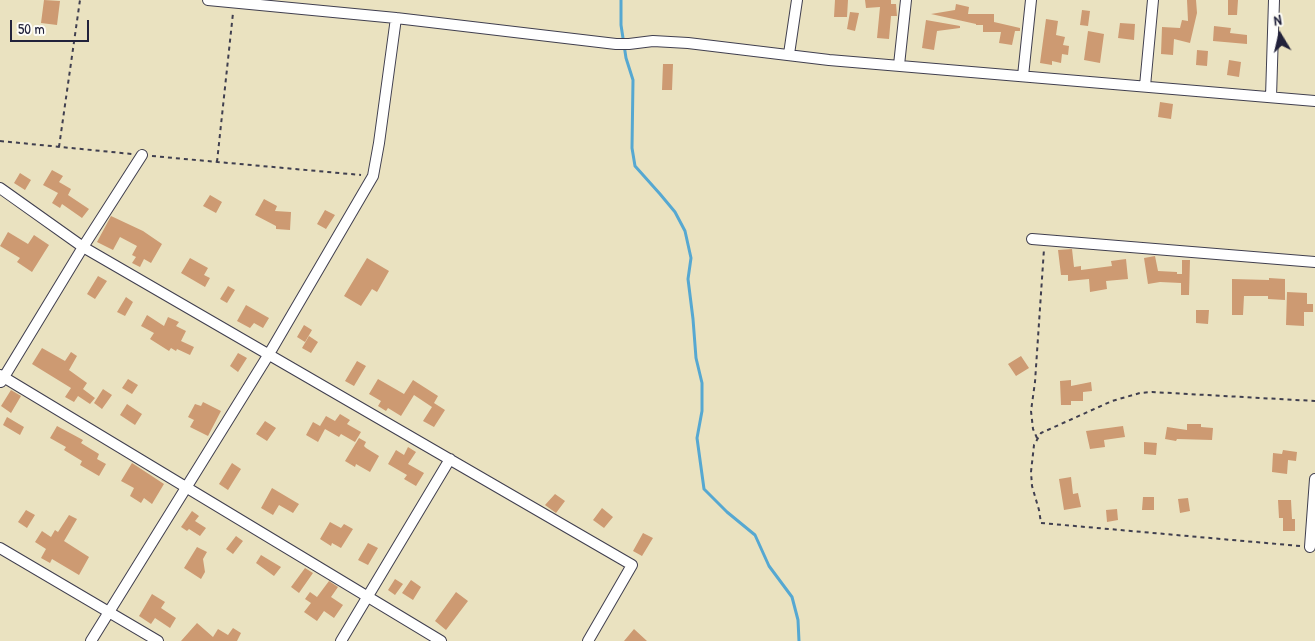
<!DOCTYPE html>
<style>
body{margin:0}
#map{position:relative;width:1315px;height:641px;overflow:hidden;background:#eae2c0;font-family:"Patrick Hand",sans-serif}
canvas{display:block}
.north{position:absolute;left:1255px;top:10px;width:50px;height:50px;-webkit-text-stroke:4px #fdfcf7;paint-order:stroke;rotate:351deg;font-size:14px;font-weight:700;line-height:20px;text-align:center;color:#22223b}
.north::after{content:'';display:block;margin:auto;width:18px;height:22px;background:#22223b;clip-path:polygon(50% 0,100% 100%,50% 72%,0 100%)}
.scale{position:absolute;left:10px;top:20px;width:79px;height:22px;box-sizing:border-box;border:2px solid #22223b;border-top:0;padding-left:6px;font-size:15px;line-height:18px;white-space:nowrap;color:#22223b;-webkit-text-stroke:4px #fdfcf7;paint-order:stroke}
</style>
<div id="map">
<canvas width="1315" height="641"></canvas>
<div class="north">N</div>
<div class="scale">50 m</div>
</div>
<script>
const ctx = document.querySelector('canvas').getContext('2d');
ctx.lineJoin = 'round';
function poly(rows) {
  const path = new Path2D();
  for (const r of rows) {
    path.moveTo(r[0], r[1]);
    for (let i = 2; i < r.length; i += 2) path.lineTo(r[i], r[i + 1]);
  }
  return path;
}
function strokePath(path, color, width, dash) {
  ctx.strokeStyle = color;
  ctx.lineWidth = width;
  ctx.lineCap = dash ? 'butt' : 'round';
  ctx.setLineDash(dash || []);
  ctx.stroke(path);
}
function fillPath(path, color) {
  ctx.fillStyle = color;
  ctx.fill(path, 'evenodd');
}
strokePath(poly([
 [621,0,621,25,626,58,633,80,632,148,635,166,660,194,675,212,685,231,691,258,688,279,693,319,696,358,702,383,702,411,697,438,704,489,727,512,755,535,769,566,792,597,798,620,799,641]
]), '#56a8d1', 3);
fillPath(poly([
 [44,0,60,1,57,25,41,23],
 [835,0,848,0,847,17,834,17],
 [865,0,891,0,891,4,896,4,897,16,891,16,889,39,877,38,880,7,866,8],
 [1187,0,1196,0,1197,13,1190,43,1174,39,1173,55,1161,54,1162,27,1180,28,1182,20,1188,21],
 [1228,0,1238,0,1237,15,1228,15],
 [956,4,969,7,968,14,994,14,994,22,1020,28,1020,31,1015,31,1012,45,999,43,1001,32,983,32,983,25,976,25,976,24,931,14,955,10],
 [1082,10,1090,11,1088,26,1080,25],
 [850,12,859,13,855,31,847,29],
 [1046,19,1058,21,1056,35,1065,37,1063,45,1069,46,1068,55,1062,54,1061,63,1052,61,1052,65,1040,63],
 [926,20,960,26,960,28,937,31,934,50,922,48],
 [1120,23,1135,24,1134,40,1118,38],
 [1214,26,1231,28,1230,33,1247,35,1247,44,1213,41],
 [1088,31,1104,34,1100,63,1084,60],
 [1197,50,1208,51,1207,66,1196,65],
 [1229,60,1241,62,1239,77,1227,75],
 [663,64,673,64,672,90,662,90],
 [1160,102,1173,104,1171,119,1158,117],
 [52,170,63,176,59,182,71,189,68,195,89,209,82,218,62,204,60,208,52,203,58,193,43,185],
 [20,173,31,180,25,190,14,183],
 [210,195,222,202,216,213,203,206],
 [264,199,277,206,275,211,291,212,290,230,276,229,276,226,255,215],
 [325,210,335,215,326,229,317,224],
 [111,216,143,231,162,244,151,263,144,259,140,267,132,263,136,257,132,255,137,246,120,237,113,250,97,242],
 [8,232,28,244,34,235,49,245,32,272,17,262,20,258,0,246],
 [1072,249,1074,267,1081,266,1081,270,1112,266,1111,261,1126,259,1128,279,1106,281,1107,289,1090,292,1089,279,1068,281,1068,275,1061,275,1058,250],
 [1155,256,1158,271,1177,272,1177,274,1182,274,1182,260,1190,260,1189,295,1181,295,1181,283,1160,282,1148,284,1144,258],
 [190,258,208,268,204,275,210,278,205,287,181,273],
 [367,258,389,271,377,292,372,289,361,306,344,296],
 [98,276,107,281,95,299,87,294],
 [1269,278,1285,279,1285,300,1268,299,1268,296,1244,296,1243,315,1232,315,1232,279,1269,280],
 [228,286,235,290,227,303,220,299],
 [1287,292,1307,293,1307,304,1313,304,1313,312,1304,312,1304,326,1286,325],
 [126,297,133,302,125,316,117,312],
 [246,305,269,318,263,328,254,323,250,328,237,321],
 [1196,310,1209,310,1208,324,1196,323],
 [147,315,164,326,168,317,179,322,176,326,186,331,181,341,194,347,190,355,177,349,176,351,171,348,169,351,150,339,154,333,141,326],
 [304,325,312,330,305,342,297,337],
 [309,336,318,342,311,353,302,348],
 [42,348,65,361,71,352,77,356,69,370,87,383,83,389,95,398,90,404,78,396,74,402,65,397,71,388,32,364],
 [238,353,247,358,238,372,230,366],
 [1021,356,1029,368,1016,376,1008,364],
 [357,361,366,366,354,386,345,381],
 [128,379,138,385,132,394,122,388],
 [378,379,404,394,413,380,438,396,434,403,445,410,434,427,423,421,432,407,414,395,401,416,388,408,386,411,378,406,381,401,369,394],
 [1071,380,1071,386,1091,382,1092,391,1083,392,1083,401,1071,401,1071,405,1061,405,1060,381],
 [103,389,112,395,102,409,94,403],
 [11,390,21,396,11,413,1,406],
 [203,402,221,411,208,436,190,427,194,420,188,417,195,404,201,406],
 [127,404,142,414,135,425,120,415],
 [340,414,350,420,347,424,361,432,355,442,341,434,339,437,325,429,318,442,306,435,313,422,320,426,326,416,335,421],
 [7,417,24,427,20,435,3,425],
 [265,421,276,428,267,441,256,434],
 [1187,424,1201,424,1201,427,1213,428,1212,440,1177,439,1176,441,1165,439,1167,427,1187,430],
 [57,426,83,440,81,443,99,454,97,459,106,464,99,476,80,465,82,461,64,450,66,447,50,438],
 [1123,426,1125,437,1104,440,1105,447,1090,449,1086,431],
 [359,438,366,442,364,446,366,448,379,456,370,472,356,464,355,467,345,461],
 [1144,442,1157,443,1156,455,1144,454],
 [408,447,416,452,408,464,424,473,416,486,404,479,407,475,388,464,396,450,404,455],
 [1283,450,1297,452,1296,461,1288,460,1287,474,1272,472,1273,453,1282,454],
 [132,463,164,484,152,504,144,498,141,503,130,496,134,488,121,481],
 [232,463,241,469,228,490,219,484],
 [1071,477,1073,494,1078,493,1081,507,1064,510,1059,479],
 [272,488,299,504,293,513,279,505,273,515,261,508],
 [555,494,565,501,556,513,545,505],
 [1143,497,1154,497,1154,510,1142,510],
 [1188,498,1190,511,1180,513,1178,499],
 [1278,500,1291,500,1292,519,1295,519,1295,531,1283,531,1283,518,1279,518],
 [602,508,613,517,604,528,593,520],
 [1117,509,1118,520,1107,522,1106,510],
 [26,510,35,515,27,528,18,522],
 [192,511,199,516,195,521,206,528,200,536,189,529,187,531,181,527],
 [69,515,77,519,64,541,89,557,79,575,52,559,50,563,41,558,46,549,35,542,42,531,51,537,55,530,58,532],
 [330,522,341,528,344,524,353,529,341,548,332,543,331,546,320,539],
 [643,533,653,538,642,556,633,551],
 [236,536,243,541,233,554,226,549],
 [368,543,378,548,368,565,358,560],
 [197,547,207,552,203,559,205,572,201,579,184,568],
 [261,555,281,567,274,576,256,563],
 [305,568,313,573,299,593,291,587],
 [395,579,403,584,395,595,388,590],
 [411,580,421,587,413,600,402,593],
 [329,581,338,587,331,597,343,605,334,618,324,611,317,621,304,612,311,603,305,599,310,592,317,597],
 [456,592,468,601,446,630,435,621],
 [152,594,165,602,161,608,176,618,170,628,155,618,151,624,139,616],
 [197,623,213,637,218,629,228,635,233,628,241,633,237,641,181,641],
 [634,629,647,641,624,641]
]), '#cd9a72');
const street = poly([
 [208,0,396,18,616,44,629,44,653,41,688,43,829,60,1315,101],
 [789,54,797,0],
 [899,65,906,0],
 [1023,76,1031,0],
 [1145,86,1153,0],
 [1271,97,1274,0],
 [0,188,83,247,632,565,588,641],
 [1032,239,1315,262],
 [0,375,441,641],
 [1,382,83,247,142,155],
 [1310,547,1315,479],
 [0,548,158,641],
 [91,641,269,354,373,176,379,143,396,18],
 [341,641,450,459]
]);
strokePath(street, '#403f4f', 12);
strokePath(poly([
 [0,141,132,154],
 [59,147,80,0],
 [152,156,361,175],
 [217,162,233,13],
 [1037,438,1033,429,1031,411,1035,382,1044,249],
 [1300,546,1041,523,1039,510,1032,486,1031,472,1034,445,1041,433,1112,401,1140,393,1152,392,1315,401]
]), '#403f4f', 2, [4, 4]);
strokePath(street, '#fff', 10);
</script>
